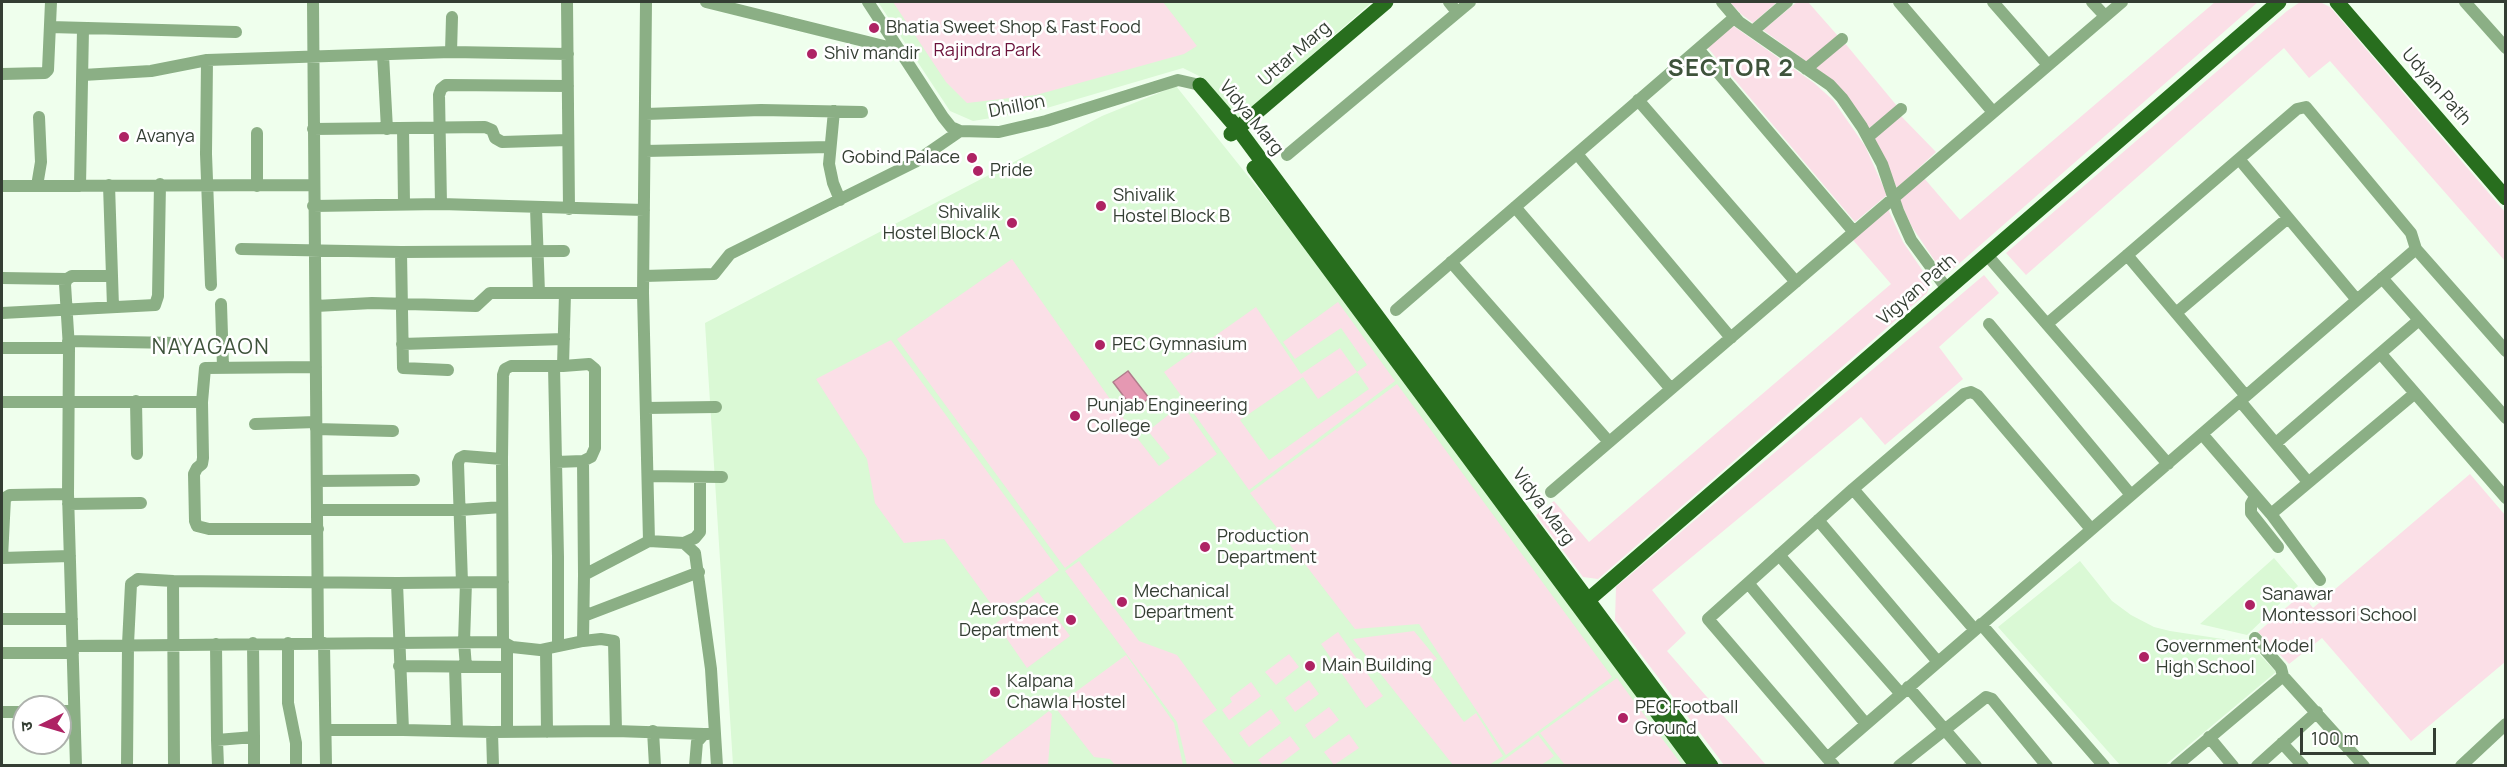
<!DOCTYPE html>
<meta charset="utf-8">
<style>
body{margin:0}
#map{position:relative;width:2507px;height:767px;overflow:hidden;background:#efffed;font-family:Manrope,"Noto Sans Devanagari",sans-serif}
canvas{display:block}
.frame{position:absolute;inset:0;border:3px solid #343e33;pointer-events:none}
.north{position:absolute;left:12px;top:695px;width:60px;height:60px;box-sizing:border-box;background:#fff;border:2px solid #aeb2ad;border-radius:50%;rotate:265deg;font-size:16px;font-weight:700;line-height:24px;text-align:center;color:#343e33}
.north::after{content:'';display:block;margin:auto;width:21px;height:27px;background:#ae2364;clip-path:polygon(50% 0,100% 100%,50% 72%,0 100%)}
.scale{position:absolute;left:2300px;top:728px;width:136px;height:27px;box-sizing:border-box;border:3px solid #343e33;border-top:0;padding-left:8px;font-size:18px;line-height:21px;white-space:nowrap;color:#343e33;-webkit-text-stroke:4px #fff;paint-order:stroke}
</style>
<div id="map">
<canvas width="2507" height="767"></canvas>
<div class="frame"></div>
<div class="north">उ</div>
<div class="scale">100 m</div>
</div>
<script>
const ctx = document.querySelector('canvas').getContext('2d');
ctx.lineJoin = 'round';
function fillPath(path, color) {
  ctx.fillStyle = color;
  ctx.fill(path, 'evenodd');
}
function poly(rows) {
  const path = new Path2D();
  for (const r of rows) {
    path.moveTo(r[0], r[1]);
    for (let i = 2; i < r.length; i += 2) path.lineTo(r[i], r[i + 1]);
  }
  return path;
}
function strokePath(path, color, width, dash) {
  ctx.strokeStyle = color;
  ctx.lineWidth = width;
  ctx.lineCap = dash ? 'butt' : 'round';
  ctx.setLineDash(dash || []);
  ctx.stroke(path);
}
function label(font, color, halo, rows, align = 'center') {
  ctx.font = font + ' Manrope,sans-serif';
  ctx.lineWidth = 5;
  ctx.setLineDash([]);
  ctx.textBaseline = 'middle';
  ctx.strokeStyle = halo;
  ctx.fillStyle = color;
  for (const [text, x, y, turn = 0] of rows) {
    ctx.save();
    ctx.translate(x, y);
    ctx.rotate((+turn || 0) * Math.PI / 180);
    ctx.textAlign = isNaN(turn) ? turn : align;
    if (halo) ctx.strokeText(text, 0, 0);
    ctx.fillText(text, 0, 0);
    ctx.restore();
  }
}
fillPath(poly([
 [878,2,1372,2,1239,119,1205,79,1183,68,1040,110,973,121,950,111],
 [1176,86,1407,375,1695,765,733,765,705,323,1102,116],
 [2274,558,2298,586,2247,635,2200,624],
 [2080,561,2112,601,2131,615,2154,627,2170,631,2249,643,2276,672,2165,765,2120,765,1998,627]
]), '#daf9d5');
fillPath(poly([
 [893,2,1163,2,1197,46,1184,54,1036,95,967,103,946,82],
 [1730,2,1777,2,1753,23,1741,14],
 [1797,2,1808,2,1838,36,1807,62,1763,30],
 [2215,2,2258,2,1945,276,1912,227,1899,199,1924,178,1960,220],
 [2300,2,2320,2,2330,7,2505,212,2505,261,2330,61,2309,78,2284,48,2026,275,2006,253,2287,11],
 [1732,25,1814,83,1833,100,1865,146,1887,195,1855,222,1707,47],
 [1844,42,1897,106,1868,129,1813,68],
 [1901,116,1936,152,1897,188,1874,139],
 [1888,209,1903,242,1927,277,1930,285,1927,293,1598,579,1583,577,1536,515,1554,501,1589,542,1891,284,1853,240],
 [1012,259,1138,439,1159,466,1170,458,1148,431,1182,404,1217,454,1065,568,897,339],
 [1984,275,1999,293,1939,347,1963,379,1885,445,1861,417,1652,590,1686,633,1667,651,1766,765,1724,765,1615,620,1616,587],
 [1338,302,1395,381,1249,490,1164,372,1256,307,1301,374,1340,348,1357,372,1367,365,1341,328,1295,359,1283,342],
 [1357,372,1369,389,1269,460,1240,420,1303,377,1318,399],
 [891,340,1059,570,999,615,944,539,904,543,875,503,867,459,816,379],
 [1397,384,1612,677,1506,755,1419,624,1355,629,1250,493],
 [2470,474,2505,515,2505,662,2411,741,2322,638,2289,664,2258,632,2302,594,2313,608],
 [1079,561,1139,641,1177,655,1217,710,1202,721,1235,765,1187,765,1177,722,1065,571],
 [1038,592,1070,636,1027,668,996,623],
 [1414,631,1437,659,1425,668,1464,722,1476,713,1503,756,1489,765,1453,765,1353,639],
 [1338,632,1383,696,1366,708,1321,644],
 [1289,654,1299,667,1276,685,1265,672],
 [1126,655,1174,723,1183,765,1115,765,1110,759,1094,757,1055,707],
 [1617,678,1630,696,1682,765,1565,765,1540,733],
 [1309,680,1319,694,1295,712,1285,698],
 [1251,682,1261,696,1229,720,1222,710,1232,702,1230,698],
 [1329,707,1339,720,1314,739,1305,725],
 [1271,709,1281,723,1249,747,1239,733],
 [1049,711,1052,714,1048,765,978,765],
 [1349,734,1359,748,1334,765,1324,752],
 [1538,735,1554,756,1550,759,1541,765,1497,765],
 [1290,736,1300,749,1279,765,1263,765,1258,760]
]), '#fbdfe7');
const water = poly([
 [1128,371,1149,398,1134,410,1113,382,1128,371]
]);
fillPath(water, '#e598b2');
strokePath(water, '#b07d8c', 1.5);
strokePath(poly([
 [313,2,318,642],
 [567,2,569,209],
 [706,2,900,50],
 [868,2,943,117,951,127,960,131,999,132,1046,121,1178,80,1200,85],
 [1449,2,1457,12],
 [1722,2,1739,22,1830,85,1842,98,1862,127,1882,164,1898,211,1911,240,1947,289],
 [1899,2,1993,112],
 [1993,2,2048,65],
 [2092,2,2105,16],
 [2465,2,2506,48],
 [452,17,451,52,568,54],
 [50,27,236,32],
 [1753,31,1787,2],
 [1698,49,1854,232],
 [383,55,387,129],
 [1806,69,1842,39],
 [2,74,45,73,48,70,51,2],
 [83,75,151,71,207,60],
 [1638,100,1796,282],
 [834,111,829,164,833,183,840,200],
 [646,114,761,110,862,112],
 [403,128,404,204],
 [313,129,485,127,492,130,495,138,502,142,568,140],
 [1868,137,1901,109],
 [645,151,830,147],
 [1577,154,1731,338],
 [1287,155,1470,2],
 [2239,159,2357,300],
 [2,186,313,185],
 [37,186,41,162,39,117],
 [80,186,83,29],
 [257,186,257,133],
 [441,204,439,95,441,89,446,85,568,86],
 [313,206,441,204,644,210],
 [1515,207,1671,389],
 [536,208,539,293],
 [241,249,401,252,564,251],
 [401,252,403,368,448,370],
 [1987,255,2168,464],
 [2127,255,2246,396],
 [1451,262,1609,442],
 [112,276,113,307],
 [644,276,714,274,730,254,915,162,960,131],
 [2,278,67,279],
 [2382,278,2506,418],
 [211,285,206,154,207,60,451,52],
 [221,304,223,367],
 [316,306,372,303,476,306,490,293,565,293],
 [1396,310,1735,17],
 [2,313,155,305,158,296,160,184],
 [2176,313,2288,218],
 [1989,324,2131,495],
 [2047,324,2297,109,2306,107,2411,233,2416,249,2506,351],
 [68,341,176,343],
 [402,344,564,339],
 [2,348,69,348],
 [2381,354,2506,498],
 [554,366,558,557,558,645],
 [136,401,137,454],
 [2240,401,2308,482],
 [2,402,202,402,205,368,316,367],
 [202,402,203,458,202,464,197,468,194,474,195,521,197,526,209,529,318,529],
 [646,408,716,407],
 [255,424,316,422],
 [316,429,393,431],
 [2202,434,2271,514,2320,580],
 [2276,443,2419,320],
 [583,461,584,575],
 [556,462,583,461,591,457,595,448,595,369,589,364,563,366],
 [648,476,722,477],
 [317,481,414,480],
 [1853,489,1975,630],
 [1551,492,2122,2],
 [2255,497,2251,504,2251,513,2278,547],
 [68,504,141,503],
 [317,510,460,510,502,507],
 [2271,514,2414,394],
 [1818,520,1938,662],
 [649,541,684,543,695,553,711,669,717,766],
 [684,543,695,538,700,532,700,477],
 [1779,555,1901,694],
 [2,558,5,498,10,495,68,494],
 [2,558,70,556],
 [466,582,464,642,466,667],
 [397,583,403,730,492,732],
 [462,583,458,463,460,458,464,456,502,459],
 [1748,583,1866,724],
 [584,616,699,572],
 [2,619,72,619],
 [1981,624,2104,766],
 [2255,638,2281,668,2283,676,2364,766],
 [583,641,584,575,649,541,643,293],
 [288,643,288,703,296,743,296,766],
 [324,643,326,766],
 [216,644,217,740,254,737,253,643],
 [73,646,503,642,502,459,503,375,505,369,511,366,563,366,565,293,643,293,646,2],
 [546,650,547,732],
 [2,653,73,653],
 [399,666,507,667],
 [455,667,457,731],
 [1908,687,1976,766],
 [60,711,73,711],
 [2,712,24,712],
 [326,730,403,730],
 [616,731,704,734],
 [653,731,655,766],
 [507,732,507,645],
 [254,737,254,766],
 [2209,737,2233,766],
 [217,740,218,766],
 [2282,743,2303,766],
 [1827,758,2416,249],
 [76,766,68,494,69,348,65,284,67,279,72,276,112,276,109,185],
 [127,766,128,644,131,584,138,579,173,581],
 [174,766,173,581,397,583,503,582],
 [493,766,492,732,616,731,614,641,601,639,583,641,540,650,512,647,503,642],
 [695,766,697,742,704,734,708,734],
 [1834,766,1708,619,1853,489,1964,394,1971,392,1977,395,2091,529],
 [1899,766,1986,697,1992,699,2047,766],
 [2176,766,2283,676],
 [2257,766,2317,712],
 [2461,766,2506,724]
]), '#8baf85', 12);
strokePath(poly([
 [2337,2,2506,198],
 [1200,85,1238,129,1711,766],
 [1231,134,1386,2],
 [1254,168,1697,766],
 [1580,607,2279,2]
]), '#286e1e', 15);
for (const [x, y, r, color] of [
 [874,28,6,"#ae2364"],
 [812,54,6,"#ae2364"],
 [124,137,6,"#ae2364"],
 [972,158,6,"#ae2364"],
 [978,171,6,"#ae2364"],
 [1101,206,6,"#ae2364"],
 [1012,223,6,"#ae2364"],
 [1100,345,6,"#ae2364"],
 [1075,416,6,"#ae2364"],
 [1205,547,6,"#ae2364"],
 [1122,602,6,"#ae2364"],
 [2250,605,6,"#ae2364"],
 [1071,620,6,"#ae2364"],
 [2144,657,6,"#ae2364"],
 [1310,666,6,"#ae2364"],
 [995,692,6,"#ae2364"],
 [1623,718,6,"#ae2364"]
]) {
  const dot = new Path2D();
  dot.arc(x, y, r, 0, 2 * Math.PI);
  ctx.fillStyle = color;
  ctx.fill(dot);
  strokePath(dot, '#fff', 2);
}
label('18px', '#343e33', '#fff', [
 ["Bhatia Sweet Shop & Fast Food",886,28],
 ["Shiv mandir",824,54],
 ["Avanya",136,137],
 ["Gobind Palace",960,158,"right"],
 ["Pride",990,171],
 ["Shivalik",1113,196],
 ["Hostel Block B",1113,217],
 ["Shivalik",1000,213,"right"],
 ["Hostel Block A",1000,234,"right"],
 ["PEC Gymnasium",1112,345],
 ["Punjab Engineering",1087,406],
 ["College",1087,427],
 ["Production",1217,537],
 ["Department",1217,558],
 ["Mechanical",1134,592],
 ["Department",1134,613],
 ["Sanawar",2262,595],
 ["Montessori School",2262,616],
 ["Aerospace",1059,610,"right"],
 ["Department",1059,631,"right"],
 ["Government Model",2156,647],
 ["High School",2156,668],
 ["Main Building",1322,666],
 ["Kalpana",1007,682],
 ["Chawla Hostel",1007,703],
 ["PEC Football",1635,708],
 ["Ground",1635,729]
], 'left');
label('18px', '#6b123b', '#fff', [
 ["Rajindra Park",987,51]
]);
label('18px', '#343e33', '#fff', [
 ["Uttar Marg",1295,54,-41],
 ["Udyan Path",2436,87,49],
 ["Dhillon",1017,107,-11],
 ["Vidya Marg",1251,118,51],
 ["Vigyan Path",1917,290,-41],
 ["Vidya Marg",1543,507,53]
]);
ctx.letterSpacing = '1.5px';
label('21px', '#3e533b', '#fff', [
 ["NAYAGAON",211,348]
]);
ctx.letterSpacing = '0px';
ctx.letterSpacing = '1.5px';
label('bold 24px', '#3e533b', '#fff', [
 ["SECTOR 2",1731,69]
]);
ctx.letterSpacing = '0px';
</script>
